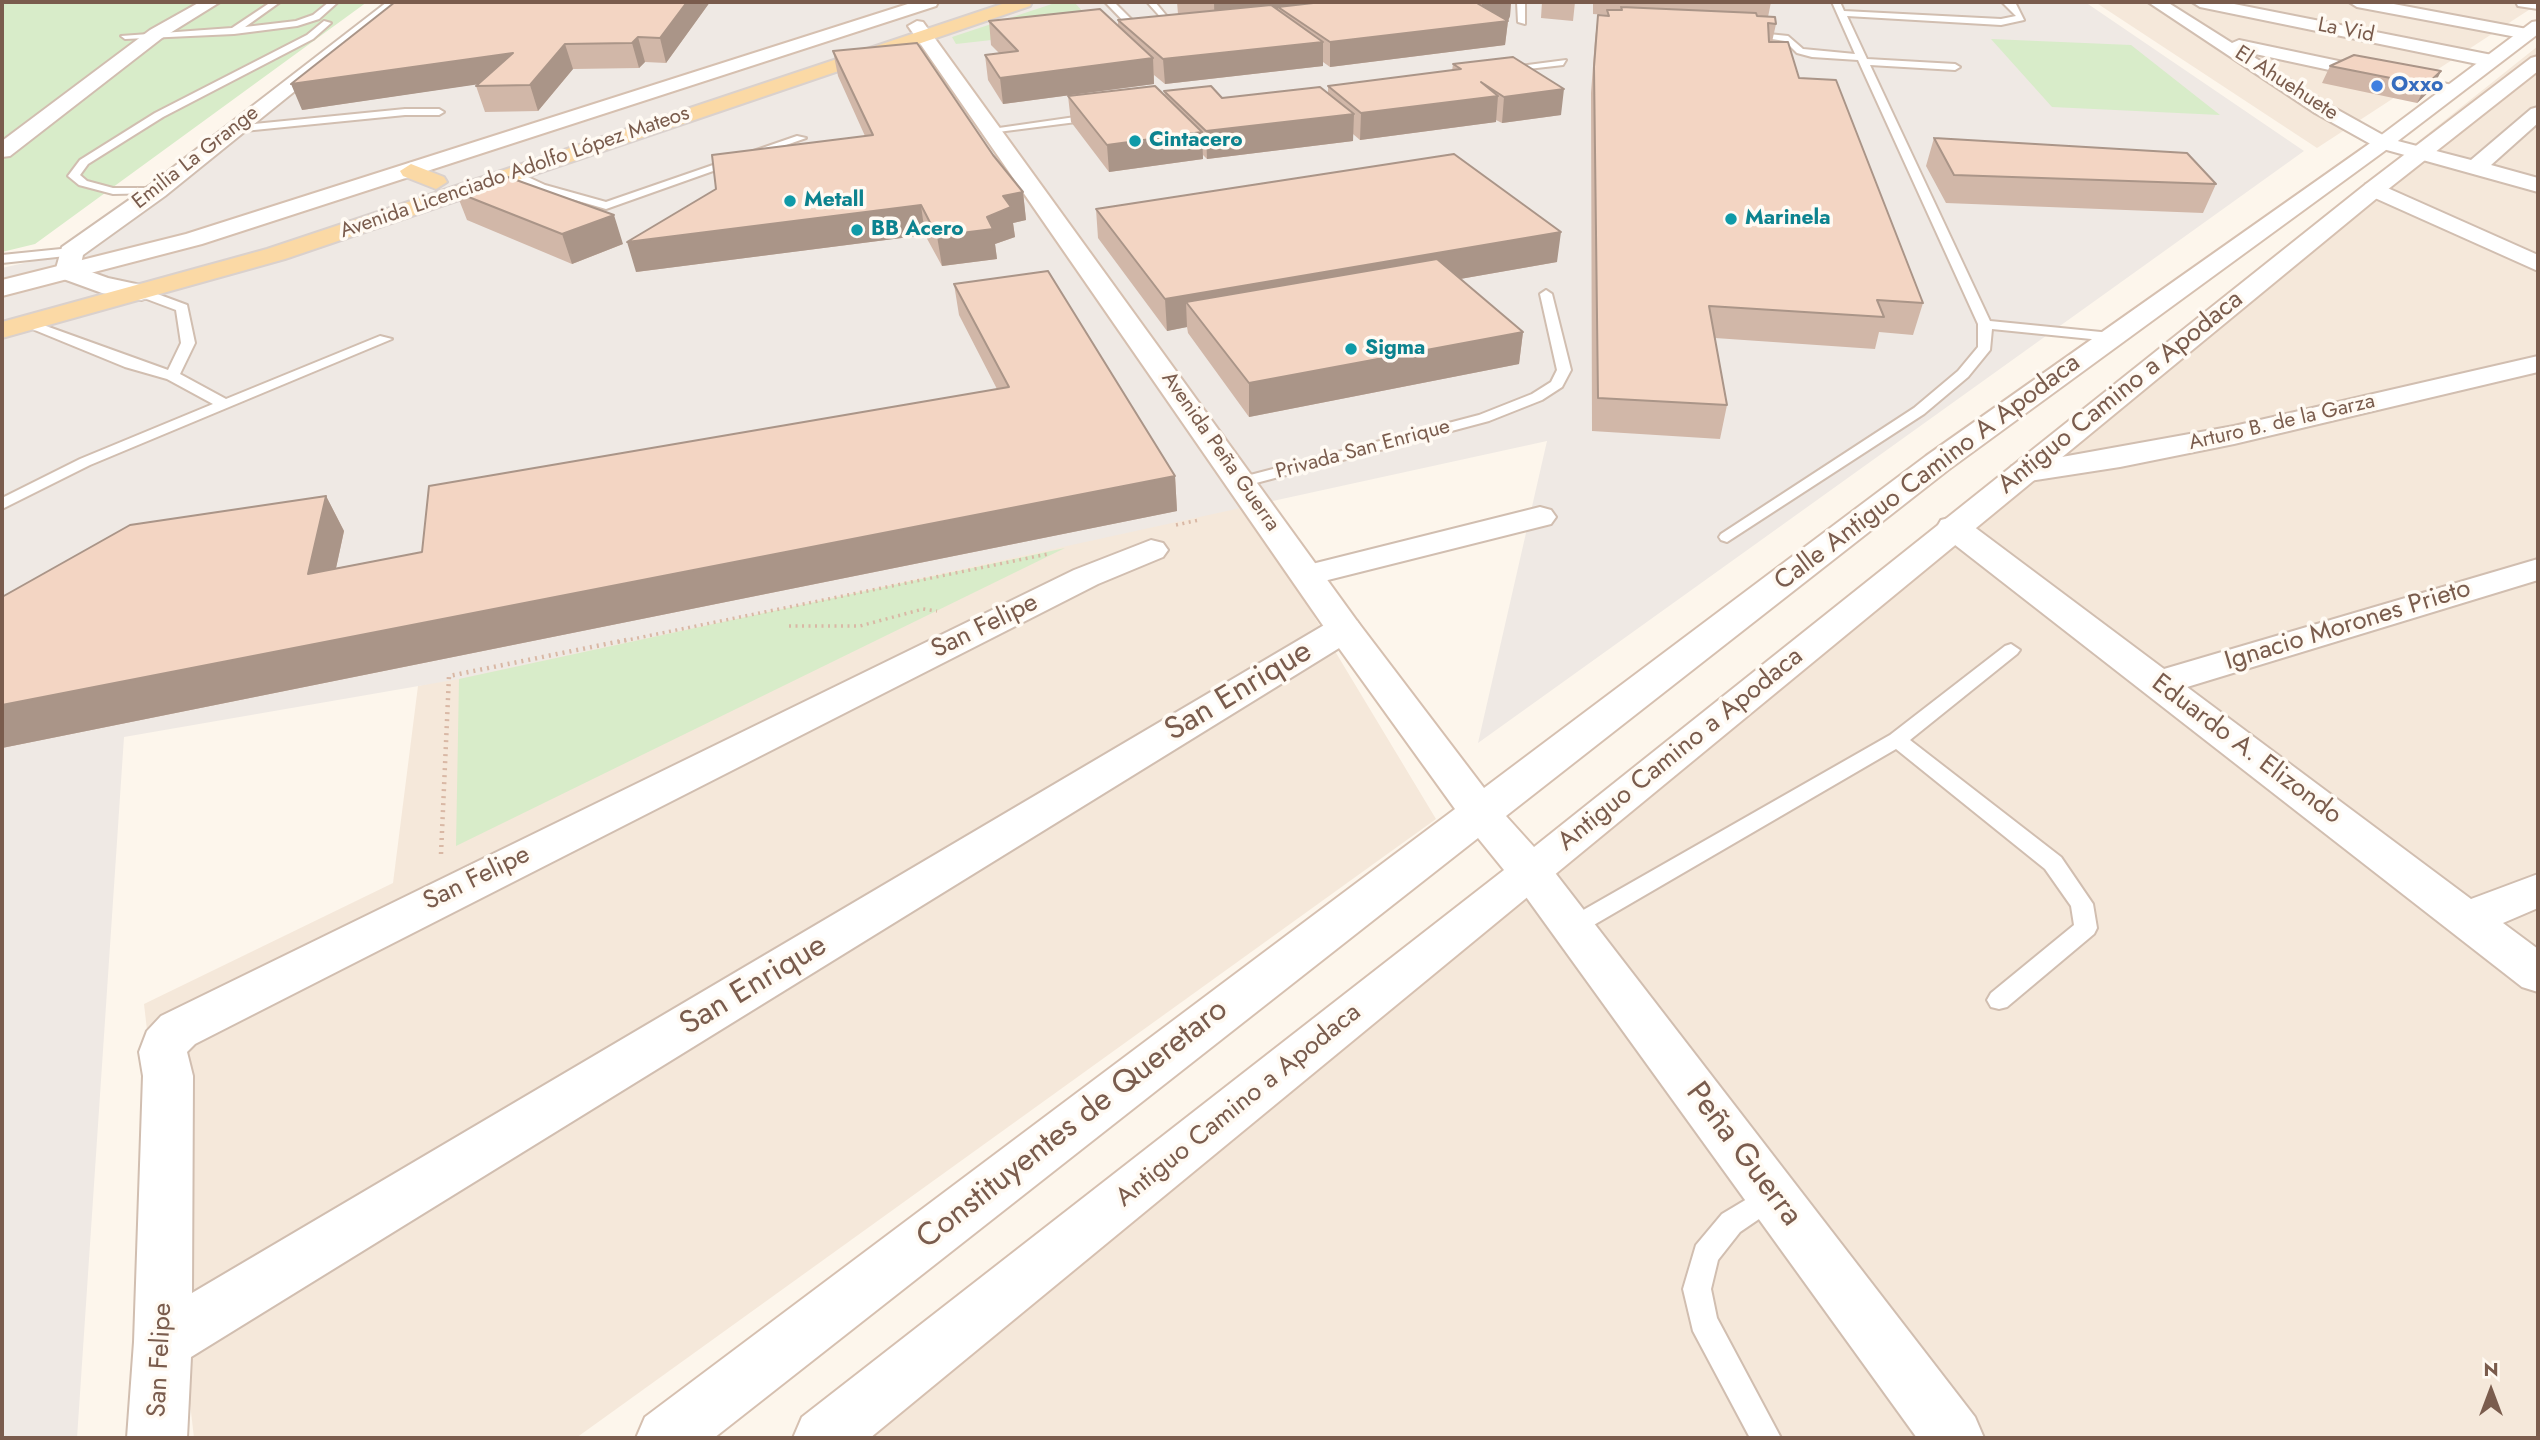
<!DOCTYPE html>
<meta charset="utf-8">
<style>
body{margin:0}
#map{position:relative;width:2540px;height:1440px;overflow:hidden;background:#fdf6ec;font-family:Jost,sans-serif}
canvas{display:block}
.frame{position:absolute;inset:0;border:4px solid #7a5c4d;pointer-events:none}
.north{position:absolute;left:2456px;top:1356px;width:70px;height:70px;-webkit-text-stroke:5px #fffaf3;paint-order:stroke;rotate:0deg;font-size:19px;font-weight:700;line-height:28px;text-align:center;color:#7a5c4d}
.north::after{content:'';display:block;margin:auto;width:24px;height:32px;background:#7a5c4d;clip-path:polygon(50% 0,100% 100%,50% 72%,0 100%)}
</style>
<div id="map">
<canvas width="2540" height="1440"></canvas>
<div class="frame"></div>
<div class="north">N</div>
</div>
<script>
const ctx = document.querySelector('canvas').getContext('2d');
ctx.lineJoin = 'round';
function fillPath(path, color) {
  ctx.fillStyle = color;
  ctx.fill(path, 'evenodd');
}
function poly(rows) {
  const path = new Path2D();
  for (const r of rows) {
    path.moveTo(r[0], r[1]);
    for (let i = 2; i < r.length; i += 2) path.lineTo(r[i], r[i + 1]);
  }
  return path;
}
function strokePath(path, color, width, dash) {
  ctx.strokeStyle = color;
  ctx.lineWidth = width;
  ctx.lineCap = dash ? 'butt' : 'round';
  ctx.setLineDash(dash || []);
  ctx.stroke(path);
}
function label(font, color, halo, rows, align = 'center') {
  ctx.font = font + ' Jost,sans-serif';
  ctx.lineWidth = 7;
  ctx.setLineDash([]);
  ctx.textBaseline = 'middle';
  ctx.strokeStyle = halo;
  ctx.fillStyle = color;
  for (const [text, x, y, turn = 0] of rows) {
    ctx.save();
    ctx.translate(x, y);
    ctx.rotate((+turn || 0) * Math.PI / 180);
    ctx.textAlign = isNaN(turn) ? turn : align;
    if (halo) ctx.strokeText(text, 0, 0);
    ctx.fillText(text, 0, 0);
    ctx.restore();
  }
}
fillPath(poly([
 [2095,2,2538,2,2538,4,2317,148],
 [2538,46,2538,1438,790,1438],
 [1247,505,1436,819,576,1438,194,1438,144,1004,393,883,418,686]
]), '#f5e8da');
fillPath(poly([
 [389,2,2085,2,2304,151,1478,743,1547,441,459,679,124,737,77,1438,2,1438,2,268,55,256]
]), '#efe9e4');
fillPath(poly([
 [2,2,367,2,35,244,2,252],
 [1058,2,1074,2,1098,28,956,44,952,37],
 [1991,39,2131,45,2220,115,2052,107],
 [1065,548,456,846,459,679]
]), '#d8ecc9');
const lane = poly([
 [271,2,280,2,245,27,296,21,313,15,329,2,338,2,319,19,297,26,234,34,125,39,121,36,232,28,271,2],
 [1105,2,1114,2,1140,28,1152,31,1148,34,1134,32,1105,2],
 [1147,2,1155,2,1180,32,1174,32,1147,2],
 [1517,2,1525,2,1525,24,1518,22,1517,2],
 [1832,2,1840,2,1844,11,2001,19,2016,16,2002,2,2016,4,2024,20,2001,25,1847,16,1867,59,1955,64,1960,67,1955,70,1870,65,1990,321,2111,333,2118,337,2111,341,1992,329,1990,350,1968,377,1924,414,1727,542,1721,540,1719,537,1721,534,1914,408,1958,371,1978,347,1978,324,1858,60,1812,57,1797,53,1785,41,1745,35,1749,32,1788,36,1803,49,1855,54,1832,2],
 [324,21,331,23,313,39,163,117,88,164,80,175,87,181,113,188,157,188,163,191,161,193,113,194,79,185,68,176,80,160,155,113,307,35,324,21],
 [1566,60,1563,65,1502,72,1497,69,1566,60],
 [405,109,439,109,444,112,439,115,405,115,234,132,229,129,234,126,405,109],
 [1096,114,1100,115,1100,119,990,133,985,130,1096,114],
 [797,136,806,138,606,209,537,189,507,174,517,172,545,185,606,202,797,136],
 [71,248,77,252,75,255,2,263,2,255,71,248],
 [141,288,187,305,195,343,180,374,226,399,380,336,392,339,90,465,2,509,2,498,80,459,213,404,167,379,125,367,20,324,32,321,168,370,181,343,176,310,136,295,136,289,141,288],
 [1546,290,1552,294,1571,370,1562,387,1542,400,1489,421,1241,487,1233,482,1235,479,1479,415,1532,394,1551,382,1557,370,1540,294,1546,290],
 [2011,644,2020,650,2017,654,1910,740,2061,857,2093,904,2097,928,2094,934,2007,1007,1999,1009,1991,1007,1987,1000,1991,993,2074,925,2071,906,2045,869,1896,749,1580,933,1572,936,1564,933,1561,927,1564,921,1890,735,2005,646,2011,644],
 [1772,1184,1781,1188,1785,1196,1781,1204,1740,1232,1718,1260,1711,1289,1717,1318,1781,1438,1750,1438,1693,1331,1683,1289,1696,1245,1722,1214,1772,1184]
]);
const street = poly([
 [200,2,220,2,162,38,10,156,2,157,2,141,150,30,200,2],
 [387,2,405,2,165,196,83,255,80,268,108,278,150,287,154,292,150,297,141,300,102,293,58,277,55,272,62,247,149,186,387,2],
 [2148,2,2167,2,2232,43,2239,40,2457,86,2460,90,2450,96,2246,52,2329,105,2390,139,2471,160,2531,109,2538,107,2538,123,2491,165,2538,178,2538,192,2376,147,2315,113,2148,2],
 [2192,2,2224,2,2492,55,2501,61,2492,67,2200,7,2192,2],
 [2349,2,2383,2,2527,29,2536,34,2527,39,2357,7,2349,2],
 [2516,2,2538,2,2538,9,2518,6,2516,2],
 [2374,182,2538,255,2538,271,2366,194,2363,189,2366,184,2374,182],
 [2538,356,2538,372,2234,444,2120,467,2023,482,2012,480,2007,473,2012,466,2023,464,2234,426,2538,356],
 [1540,507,1551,510,1556,517,1551,524,1308,585,1296,582,1291,575,1296,568,1540,507],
 [1953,517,1965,520,2164,669,2538,559,2538,580,2187,687,2471,899,2538,874,2538,908,2503,923,2538,949,2538,992,2522,987,1941,534,1937,527,1941,520,1953,517],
 [1151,540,1163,543,1168,550,1163,557,1098,584,195,1044,187,1052,193,1076,192,1293,1331,621,1344,618,1357,621,1362,629,1357,637,191,1357,187,1438,127,1438,134,1342,143,1076,139,1052,147,1031,161,1016,1074,570,1151,540],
 [1531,856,1546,861,1975,1417,1984,1438,1917,1438,1516,883,1509,872,1516,861,1531,856]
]);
const secondary = poly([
 [914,2,938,2,936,6,202,244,2,296,2,280,186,234,914,2],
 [917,21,923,22,1357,621,1484,788,1926,456,2376,139,2532,22,2538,21,2538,34,2390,147,1948,470,1506,816,1534,847,2366,184,2531,58,2538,56,2538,71,2382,194,870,1438,793,1438,802,1417,1504,870,1478,838,714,1438,636,1438,645,1417,1455,809,1331,637,908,26,917,21]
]);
const primary = poly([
 [1008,2,1032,2,1030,6,285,259,2,338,2,322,267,249,1008,2],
 [411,164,444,177,447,182,436,189,403,176,400,171,411,164]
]);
strokePath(lane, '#d1beb0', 4);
strokePath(street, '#d1beb0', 4);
strokePath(secondary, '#d6c0b0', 4);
strokePath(primary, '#dad1cd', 4);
strokePath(poly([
 [1176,525,1199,520],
 [789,626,860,626,923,609,937,611],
 [618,642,1048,554]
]), '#d9b8a5', 3.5, [2, 4.5]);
strokePath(poly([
 [441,854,449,676,626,640]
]), '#d9b8a5', 4.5, [2, 5]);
fillPath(lane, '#fff');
fillPath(street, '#fff');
fillPath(secondary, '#fff');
fillPath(primary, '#fbd9a5');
fillPath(poly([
 [395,2,710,2,666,63,645,62,639,68,573,69,538,111,485,112,476,86,477,84,302,110],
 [1177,2,1511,2,1510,16,1508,21,1505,45,1330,67,1323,62,1323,66,1165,84,1154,75,1154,84,1003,104,988,80,985,55,999,53,991,45,989,21,1118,27,1118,20,1178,14],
 [1542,2,1575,2,1573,21,1541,18],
 [1593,2,1771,2,1768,17,1776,24,1772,42,1799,78,1923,303,1913,335,1879,332,1875,349,1715,338,1727,405,1720,439,1592,431,1591,93,1595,39,1598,15,1606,16,1607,15,1593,14],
 [833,51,993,155,1023,192,1026,220,1013,223,1015,237,995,244,997,259,942,266,925,235,636,272,865,136,838,76],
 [1453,64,1561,115,1502,123,1496,120,1496,122,1360,140,1353,134,1353,141,1207,159,1203,155,1203,159,1109,172,1071,122,1068,96,1165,95,1164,91,1222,98,1328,93,1328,86,1452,71],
 [2330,66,2441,71,2432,89,2417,103,2322,83],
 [1934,138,2216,184,2203,213,1946,203,1926,166],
 [456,192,623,244,572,264,467,220],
 [1096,209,1557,262,1460,279,1523,332,1519,364,1249,417,1188,333,1187,327,1167,331,1098,238],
 [954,284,1175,476,1177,511,2,748,2,597,326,496,344,531,336,568,422,552,997,389,959,315]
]), '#d1b7a8');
fillPath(poly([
 [687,2,710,2,666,63,660,38],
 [1214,2,1452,2,1278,7,1278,25,1215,32],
 [1482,2,1511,2,1510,16,1508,21,1505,45,1330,67,1330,42,1480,24],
 [638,37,645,62,639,68,632,43],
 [1323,42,1323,66,1165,84,1163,59],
 [565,44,573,69,538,111,530,85],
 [513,53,521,78,302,110,291,84],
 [1153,58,1154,84,1003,104,1000,78],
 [2441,71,2432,89,2417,103,2426,85],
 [1564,89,1561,115,1502,123,1504,97],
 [1498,96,1496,122,1360,140,1361,113],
 [1354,114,1353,141,1207,159,1206,131],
 [1202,132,1203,159,1109,172,1107,145],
 [1023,192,1026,220,1013,223,1015,237,995,244,997,259,942,266,937,236,987,217,1003,196],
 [921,205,925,235,636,272,627,242],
 [614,215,623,244,572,264,562,234],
 [1561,232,1557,262,1203,324,1186,302,1187,327,1167,331,1165,299],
 [1523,332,1519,364,1249,417,1249,383],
 [1175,476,1177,511,2,748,2,705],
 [326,496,344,531,327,610,308,574]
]), '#aa9588');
const building = poly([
 [395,2,687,2,660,38,638,37,632,43,565,44,530,85,476,86,513,53,291,84,395,2],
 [1322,2,1475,2,1508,21,1330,42,1278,7,1322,2],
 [1271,5,1323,42,1163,59,1118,20,1271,5],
 [1621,7,1756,13,1757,16,1775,17,1776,24,1768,23,1769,42,1788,42,1799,78,1836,80,1923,303,1877,300,1884,317,1709,306,1727,405,1598,398,1594,67,1598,15,1609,16,1607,10,1622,10,1621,7],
 [1100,9,1153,58,1000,78,985,55,1018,51,989,21,1100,9],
 [917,43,993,155,1023,192,1003,196,1011,207,987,217,993,229,937,236,921,205,627,242,716,189,712,155,873,135,833,51,917,43],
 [2354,55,2441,71,2426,85,2330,66,2354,55],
 [1513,57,1564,89,1504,97,1481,82,1498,96,1361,113,1328,86,1461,69,1453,64,1513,57],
 [1155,86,1202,132,1107,145,1068,96,1155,86],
 [1211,86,1222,98,1320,87,1354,114,1206,131,1164,91,1211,86],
 [1934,138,2187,153,2216,184,1954,175,1934,138],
 [1454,154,1561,232,1165,299,1096,209,1454,154],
 [505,176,614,215,562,234,456,192,505,176],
 [1437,259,1523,332,1249,383,1186,302,1437,259],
 [1048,271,1175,476,2,705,2,597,130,525,326,496,308,574,422,552,429,486,1009,387,954,284,1048,271]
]);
fillPath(building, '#f3d5c3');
strokePath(building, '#aa9588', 2);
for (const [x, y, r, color] of [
 [2377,86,7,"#3f7fe0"],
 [1135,141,7,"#0f9aa8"],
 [790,201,7,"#0f9aa8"],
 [1731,219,7,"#0f9aa8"],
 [857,230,7,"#0f9aa8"],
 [1351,349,7,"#0f9aa8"]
]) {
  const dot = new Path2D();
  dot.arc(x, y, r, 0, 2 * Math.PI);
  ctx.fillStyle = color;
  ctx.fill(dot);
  strokePath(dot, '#fffaf3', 2.5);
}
label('21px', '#7a5c4d', '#fffaf3', [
 ["La Vid",2346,31,11],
 ["El Ahuehuete",2286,84,33],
 ["Emilia La Grange",196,158,-38],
 ["Avenida Licenciado Adolfo López Mateos",515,173,-19],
 ["Arturo B. de la Garza",2282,423,-13],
 ["Privada San Enrique",1363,450,-15],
 ["Avenida Peña Guerra",1220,452,55]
]);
label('bold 21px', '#366cbe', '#fffaf3', [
 ["Oxxo",2391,86]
], 'left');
label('bold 21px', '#0d838f', '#fffaf3', [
 ["Cintacero",1149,141],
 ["Metall",804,201],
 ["Marinela",1745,219],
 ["BB Acero",871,230],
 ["Sigma",1365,349]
], 'left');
label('26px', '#7a5c4d', '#fffaf3', [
 ["Antiguo Camino a Apodaca",2121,393,-39],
 ["Calle Antiguo Camino A Apodaca",1928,473,-37],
 ["Ignacio Morones Prieto",2348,626,-17],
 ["San Felipe",985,627,-26],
 ["Antiguo Camino a Apodaca",1681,750,-39],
 ["Eduardo A. Elizondo",2246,750,37],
 ["San Felipe",477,879,-26],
 ["Antiguo Camino a Apodaca",1239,1106,-39],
 ["San Felipe",161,1360,-87]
]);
label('32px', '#7a5c4d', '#fffaf3', [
 ["San Enrique",1239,692,-31],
 ["San Enrique",754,986,-31],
 ["Constituyentes de Queretaro",1073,1125,-38],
 ["Peña Guerra",1743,1155,53]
]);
</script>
